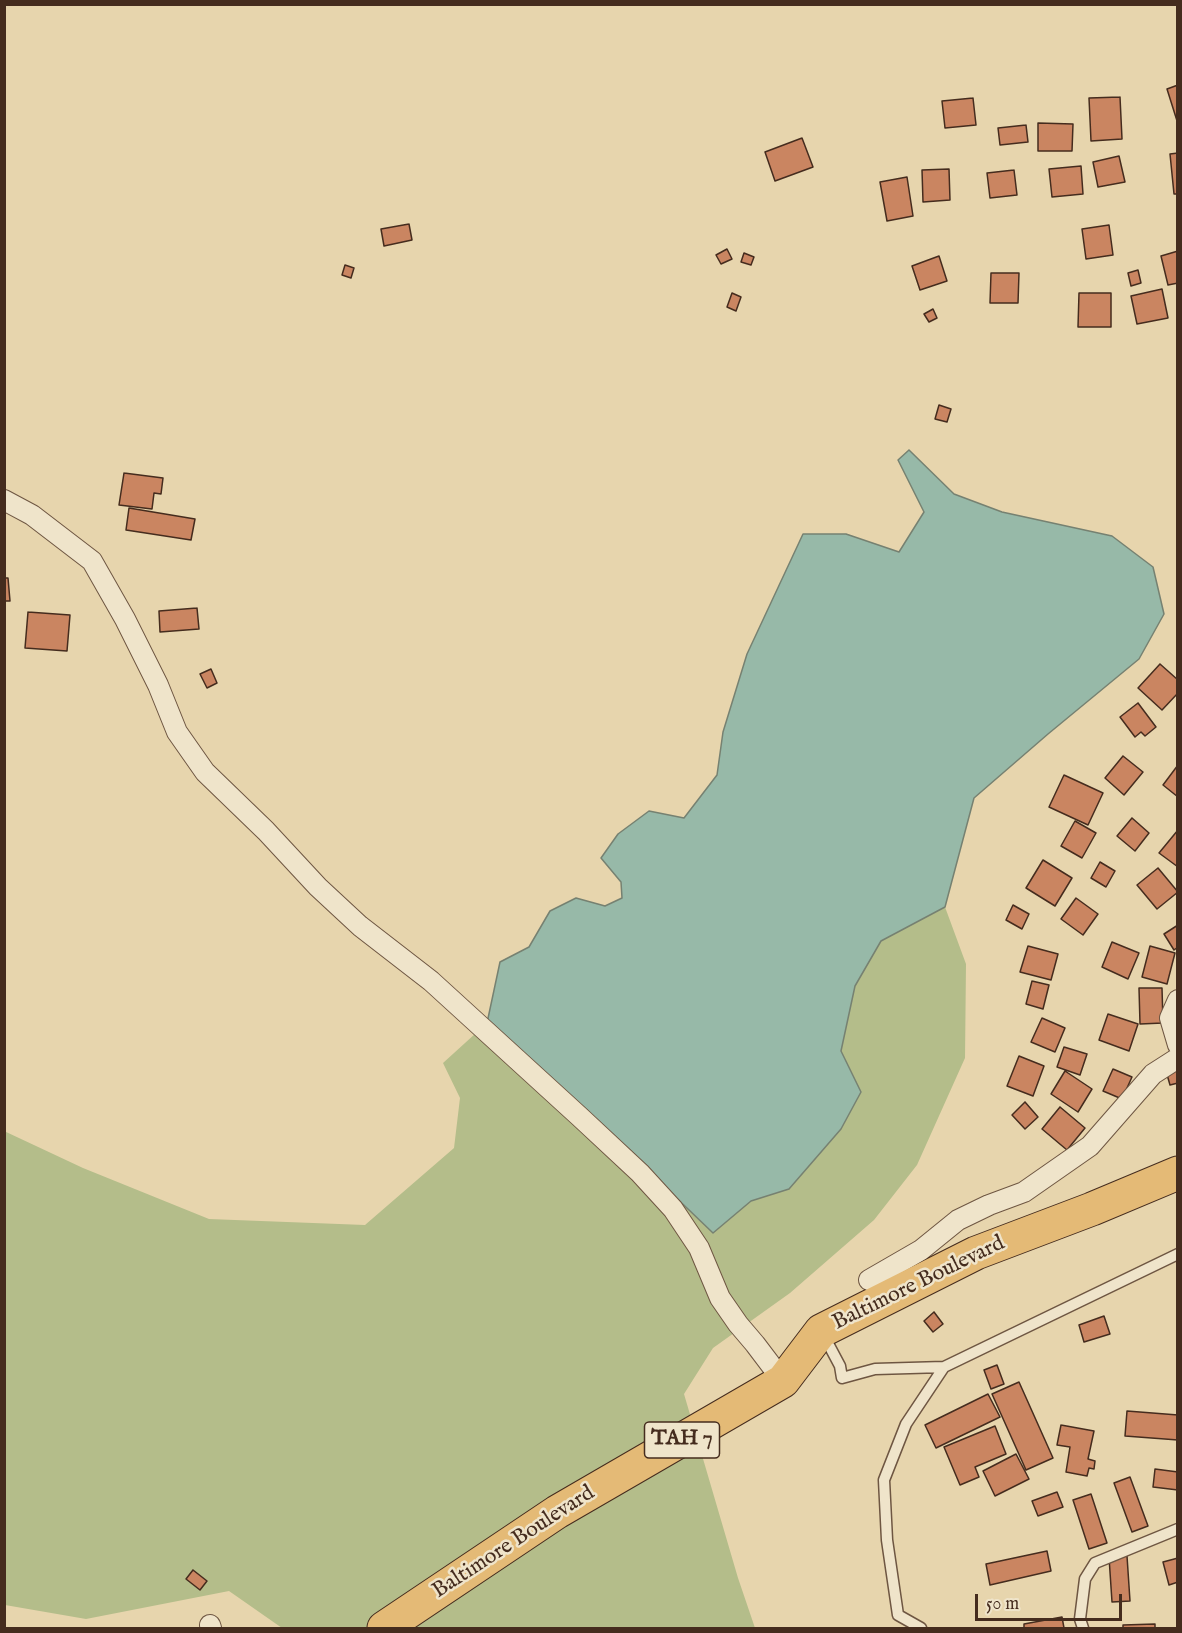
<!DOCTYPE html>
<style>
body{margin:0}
#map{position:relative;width:1182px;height:1633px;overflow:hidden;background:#e7d5ad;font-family:"IM FELL English",serif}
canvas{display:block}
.frame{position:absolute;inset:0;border:6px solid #452c1e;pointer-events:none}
.scale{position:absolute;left:975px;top:1594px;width:147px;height:27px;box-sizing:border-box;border:3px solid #452c1e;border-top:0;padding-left:8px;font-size:18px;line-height:21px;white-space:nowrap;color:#452c1e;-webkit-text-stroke:4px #efe4ca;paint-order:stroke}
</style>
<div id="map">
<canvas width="1182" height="1633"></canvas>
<div class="frame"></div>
<div class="scale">50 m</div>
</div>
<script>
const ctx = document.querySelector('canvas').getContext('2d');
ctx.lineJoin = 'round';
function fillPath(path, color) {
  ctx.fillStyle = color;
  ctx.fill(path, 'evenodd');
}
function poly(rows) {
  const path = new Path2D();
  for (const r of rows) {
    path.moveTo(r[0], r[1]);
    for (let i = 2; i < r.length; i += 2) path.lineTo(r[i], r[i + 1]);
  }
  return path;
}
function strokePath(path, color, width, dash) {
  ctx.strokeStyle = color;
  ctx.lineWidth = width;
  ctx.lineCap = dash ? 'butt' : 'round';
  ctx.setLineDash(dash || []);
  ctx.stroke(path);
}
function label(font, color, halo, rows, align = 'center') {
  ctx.font = font + ' "IM FELL English",serif';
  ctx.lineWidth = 5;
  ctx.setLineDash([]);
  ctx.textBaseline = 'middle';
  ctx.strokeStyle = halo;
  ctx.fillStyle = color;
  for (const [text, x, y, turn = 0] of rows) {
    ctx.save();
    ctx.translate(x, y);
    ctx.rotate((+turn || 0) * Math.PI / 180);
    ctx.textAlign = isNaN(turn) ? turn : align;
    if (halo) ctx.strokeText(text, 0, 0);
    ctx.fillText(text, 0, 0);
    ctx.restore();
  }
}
fillPath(poly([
 [945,907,966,964,965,1058,917,1165,874,1220,790,1293,713,1348,684,1394,738,1578,755,1628,282,1628,229,1591,86,1619,5,1605,4,1131,83,1168,209,1219,365,1225,454,1148,460,1098,443,1063,487,1023,615,1139,713,1233,751,1201,789,1189,841,1129,861,1092,841,1051,854,986,881,941]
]), '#b4bd8a');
const water = poly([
 [909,450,954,494,1002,512,1112,536,1153,567,1164,614,1139,659,1048,734,974,798,945,907,881,941,855,986,841,1051,861,1092,841,1129,789,1189,751,1201,713,1233,615,1139,487,1023,500,962,529,947,550,911,576,898,605,906,622,898,621,882,601,858,618,834,649,811,684,818,717,775,723,732,747,654,803,534,846,534,899,552,924,512,898,460,909,450]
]);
fillPath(water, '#97b9a8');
strokePath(water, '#768171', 1.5);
const building = poly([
 [1178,85,1178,124,1167,89,1178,85],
 [1120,97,1122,139,1091,141,1089,98,1120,97],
 [973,98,976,125,945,128,942,101,973,98],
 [1038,123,1073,124,1072,151,1038,151,1038,123],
 [1026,125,1028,142,1000,145,998,128,1026,125],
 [802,138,813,167,775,181,765,152,802,138],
 [1178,153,1178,194,1174,194,1170,154,1178,153],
 [1119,156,1125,182,1098,187,1093,162,1119,156],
 [1081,166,1083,194,1052,197,1049,169,1081,166],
 [949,169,950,200,923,202,922,170,949,169],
 [1014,170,1017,195,990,198,987,173,1014,170],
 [907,177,913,216,887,221,880,182,907,177],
 [409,224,412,240,384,246,381,229,409,224],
 [1109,225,1113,255,1086,259,1082,229,1109,225],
 [727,249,732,259,721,264,716,255,727,249],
 [1178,251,1178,283,1168,285,1161,256,1178,251],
 [744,253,754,257,751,265,741,262,744,253],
 [939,256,947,281,920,290,912,266,939,256],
 [345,265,354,268,351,278,342,275,345,265],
 [1138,270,1141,283,1131,286,1128,273,1138,270],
 [991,273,1019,273,1018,303,990,303,991,273],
 [1162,289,1168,318,1137,324,1131,296,1162,289],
 [732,293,741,297,736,311,727,307,732,293],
 [1079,293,1111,293,1111,327,1078,327,1079,293],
 [933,309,937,318,929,322,924,314,933,309],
 [939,405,951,409,947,422,935,419,939,405],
 [124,473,163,478,161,494,154,493,152,509,119,505,124,473],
 [129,508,195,519,191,540,126,530,129,508],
 [4,578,8,578,10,601,4,601,4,578],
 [197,608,199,629,160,632,159,611,197,608],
 [28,612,70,615,67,651,25,648,28,612],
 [1160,664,1178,680,1178,693,1162,710,1138,688,1160,664],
 [211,669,217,683,207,688,200,674,211,669],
 [1138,703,1156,727,1145,736,1141,732,1135,737,1120,717,1138,703],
 [1123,756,1143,772,1124,795,1105,778,1123,756],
 [1178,765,1178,797,1163,785,1178,765],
 [1064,775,1103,793,1088,825,1049,807,1064,775],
 [1132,818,1149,833,1135,851,1117,836,1132,818],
 [1075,821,1096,833,1082,858,1061,846,1075,821],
 [1178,830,1178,867,1159,853,1178,830],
 [1043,860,1072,878,1055,906,1026,888,1043,860],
 [1100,862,1115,871,1106,887,1091,878,1100,862],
 [1158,868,1178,892,1157,909,1137,885,1158,868],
 [1076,898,1098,914,1083,935,1061,919,1076,898],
 [1013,905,1029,914,1022,929,1006,920,1013,905],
 [1178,925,1178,947,1174,950,1164,934,1178,925],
 [1112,942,1139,953,1128,979,1102,967,1112,942],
 [1028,946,1058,954,1051,980,1020,972,1028,946],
 [1150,946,1175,953,1167,984,1142,977,1150,946],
 [1032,981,1049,985,1043,1009,1026,1004,1032,981],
 [1139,988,1162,988,1163,1023,1140,1024,1139,988],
 [1108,1014,1138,1024,1129,1051,1099,1040,1108,1014],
 [1042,1018,1065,1028,1055,1052,1031,1042,1042,1018],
 [1064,1047,1087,1054,1080,1075,1057,1067,1064,1047],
 [1019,1056,1044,1066,1033,1096,1007,1086,1019,1056],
 [1178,1067,1178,1083,1170,1085,1166,1071,1178,1067],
 [1113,1069,1132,1077,1122,1099,1103,1091,1113,1069],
 [1065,1071,1092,1089,1078,1112,1051,1094,1065,1071],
 [1025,1102,1038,1117,1025,1129,1012,1115,1025,1102],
 [1060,1107,1085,1128,1067,1150,1042,1129,1060,1107],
 [934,1312,943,1324,933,1332,924,1321,934,1312],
 [1104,1316,1110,1334,1084,1342,1079,1325,1104,1316],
 [997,1365,1004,1384,991,1389,984,1370,997,1365],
 [1019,1382,1053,1458,1026,1470,992,1394,1019,1382],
 [988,1394,1000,1417,936,1448,925,1425,988,1394],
 [1127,1411,1178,1415,1178,1440,1125,1436,1127,1411],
 [1061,1425,1094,1431,1088,1459,1095,1461,1094,1469,1089,1468,1087,1476,1066,1472,1070,1447,1057,1445,1061,1425],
 [995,1426,1006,1454,975,1467,979,1477,960,1485,944,1447,995,1426],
 [1016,1454,1029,1479,995,1496,983,1471,1016,1454],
 [1155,1469,1178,1472,1178,1490,1153,1487,1155,1469],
 [1130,1477,1148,1526,1132,1532,1114,1483,1130,1477],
 [1057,1492,1063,1507,1038,1516,1032,1501,1057,1492],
 [1091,1494,1107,1543,1089,1549,1073,1500,1091,1494],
 [1047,1551,1051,1571,990,1585,986,1564,1047,1551],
 [1127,1556,1130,1601,1112,1602,1109,1557,1127,1556],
 [1178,1558,1178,1582,1169,1585,1163,1562,1178,1558],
 [193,1570,207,1581,200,1590,186,1579,193,1570],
 [1062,1617,1064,1628,1024,1628,1024,1624,1062,1617],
 [1155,1624,1155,1628,1123,1628,1123,1625,1155,1624]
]);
fillPath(building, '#ca8561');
strokePath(building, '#452c1e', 1.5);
const service = poly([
 [823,1334,840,1366,842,1378,875,1369,944,1367,1178,1254],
 [921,1628,898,1615,887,1540,884,1480,906,1424,944,1367],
 [1083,1628,1080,1619,1085,1579,1095,1563,1178,1529]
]);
const minor = poly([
 [4,500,32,515,92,561,125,619,158,685,177,732,205,772,266,831,318,887,360,926,431,981,580,1117,640,1173,673,1209,699,1248,720,1298,738,1324,755,1344,783,1381],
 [1178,1000,1170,1018,1178,1045],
 [869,1280,921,1250,958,1220,989,1205,1024,1192,1090,1146,1153,1074,1178,1058],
 [210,1625,211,1628]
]);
const trunk = poly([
 [384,1628,557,1512,783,1381,821,1331,976,1253,1092,1209,1178,1173]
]);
strokePath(service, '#6e5642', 13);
strokePath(minor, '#6e5642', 22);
strokePath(trunk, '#452c1e', 35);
strokePath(service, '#efe4ca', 10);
strokePath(minor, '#efe4ca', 20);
strokePath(trunk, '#e4ba76', 33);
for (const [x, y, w] of [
 [682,1440,75]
]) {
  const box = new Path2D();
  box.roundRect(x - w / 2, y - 18, w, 36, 4.5);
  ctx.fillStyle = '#efe4ca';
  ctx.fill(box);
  strokePath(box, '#452c1e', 1.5);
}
label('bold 21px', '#452c1e', null, [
 ["TAH 7",682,1440]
]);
label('22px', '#452c1e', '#efe4ca', [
 ["Baltimore Boulevard",919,1284,-26],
 ["Baltimore Boulevard",514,1543,-33]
]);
</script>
